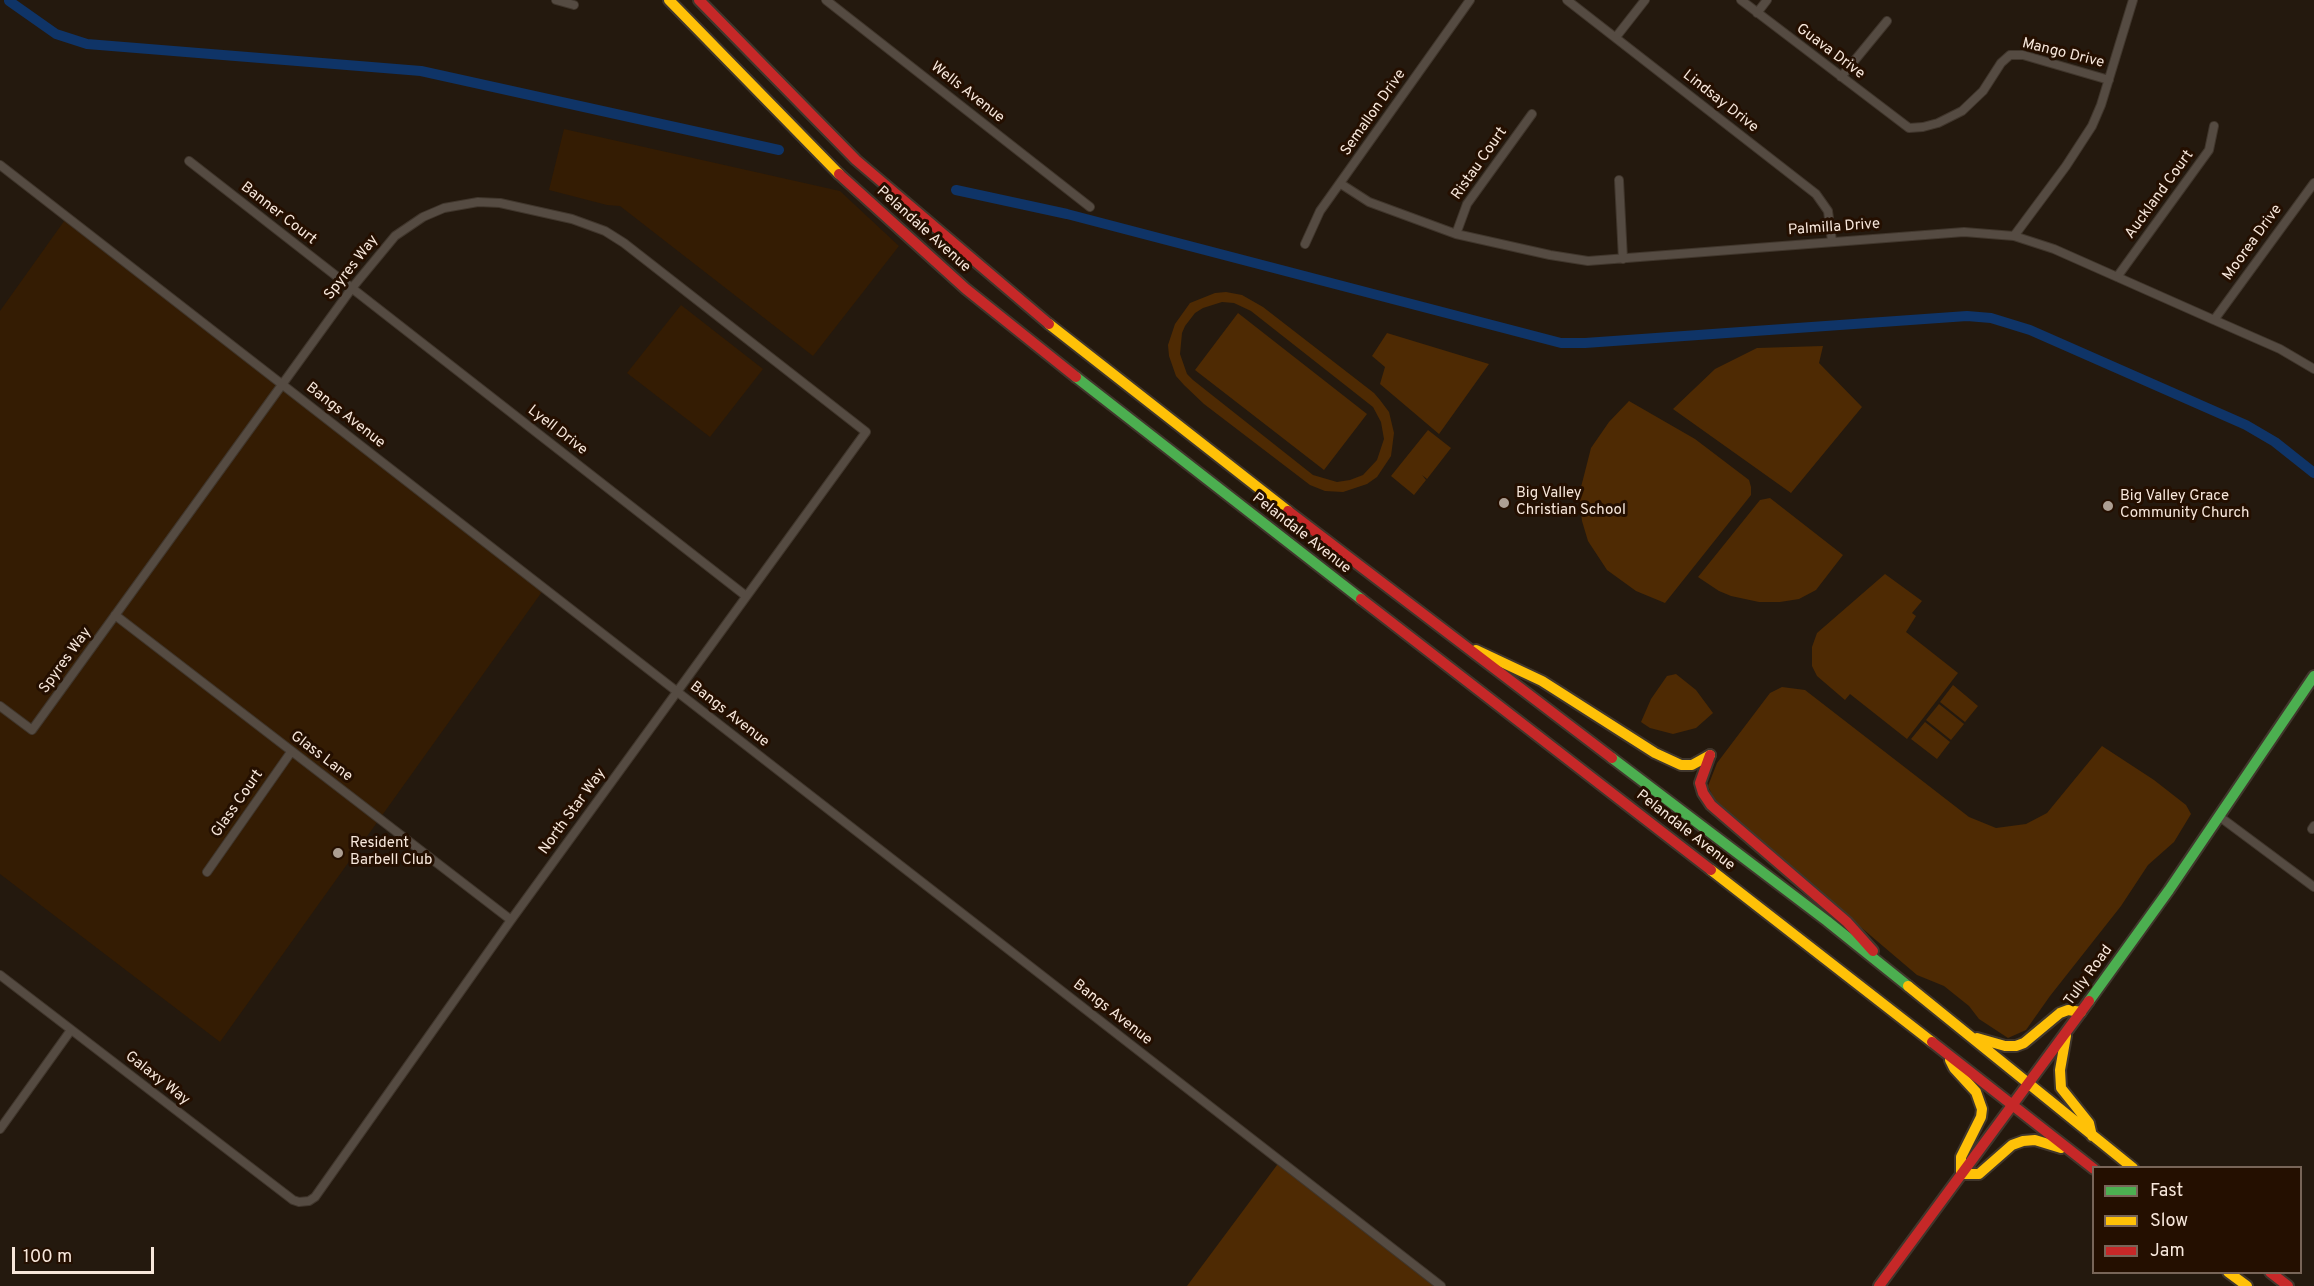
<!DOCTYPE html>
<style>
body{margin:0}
#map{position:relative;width:2314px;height:1286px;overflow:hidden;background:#24190e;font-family:Overpass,sans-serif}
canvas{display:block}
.legend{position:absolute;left:2092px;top:1166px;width:210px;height:108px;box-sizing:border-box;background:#240f00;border:2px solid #786558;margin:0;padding:8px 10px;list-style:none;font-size:18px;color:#f7e7db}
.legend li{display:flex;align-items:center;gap:12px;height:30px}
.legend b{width:30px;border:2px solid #786558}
.scale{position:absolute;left:12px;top:1247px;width:142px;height:27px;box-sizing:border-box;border:3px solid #f7e7db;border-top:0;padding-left:8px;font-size:18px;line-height:21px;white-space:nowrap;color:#f7e7db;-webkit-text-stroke:4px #240f00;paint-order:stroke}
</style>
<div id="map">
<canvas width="2314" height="1286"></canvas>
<ul class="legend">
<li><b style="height:8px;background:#4caf50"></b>Fast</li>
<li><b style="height:8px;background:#ffc107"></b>Slow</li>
<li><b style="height:8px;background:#c62828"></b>Jam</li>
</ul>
<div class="scale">100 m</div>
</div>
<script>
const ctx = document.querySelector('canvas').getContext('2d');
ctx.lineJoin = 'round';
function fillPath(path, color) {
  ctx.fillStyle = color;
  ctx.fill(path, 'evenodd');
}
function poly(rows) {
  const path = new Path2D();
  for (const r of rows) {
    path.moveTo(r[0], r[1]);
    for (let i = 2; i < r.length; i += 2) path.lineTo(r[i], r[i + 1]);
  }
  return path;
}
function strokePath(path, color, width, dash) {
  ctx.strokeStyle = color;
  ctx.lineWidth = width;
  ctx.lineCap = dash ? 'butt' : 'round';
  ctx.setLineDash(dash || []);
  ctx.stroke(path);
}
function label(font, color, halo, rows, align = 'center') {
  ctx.font = font + ' Overpass,sans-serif';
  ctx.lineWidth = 6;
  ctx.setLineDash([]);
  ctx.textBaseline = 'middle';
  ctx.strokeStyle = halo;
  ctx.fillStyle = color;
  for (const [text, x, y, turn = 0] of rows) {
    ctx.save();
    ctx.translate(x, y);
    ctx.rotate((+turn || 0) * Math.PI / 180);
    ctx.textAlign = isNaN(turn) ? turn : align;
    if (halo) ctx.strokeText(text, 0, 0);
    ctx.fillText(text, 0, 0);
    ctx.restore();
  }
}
fillPath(poly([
 [564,129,840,191,899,246,813,356,620,206,607,205,549,190],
 [67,217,544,589,220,1042,0,874,0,311],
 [681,305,763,369,710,437,627,373]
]), '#341c03');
fillPath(poly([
 [1226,292,1242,295,1263,307,1374,393,1380,400,1389,412,1394,433,1391,456,1377,477,1367,484,1343,492,1325,491,1310,485,1204,404,1184,385,1176,376,1169,356,1168,345,1175,324,1190,303,1215,293],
 [1222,302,1234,303,1251,311,1373,407,1381,422,1384,439,1377,460,1363,475,1350,480,1337,482,1313,475,1193,380,1187,374,1180,354,1182,333,1185,326,1195,313,1203,308],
 [1238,313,1367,414,1324,470,1195,370],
 [1387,333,1489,364,1439,434,1380,384,1385,367,1372,356],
 [1823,346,1819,363,1862,407,1791,493,1673,409,1715,369,1757,348],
 [1629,401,1695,439,1749,480,1751,487,1751,495,1665,603,1636,591,1607,570,1588,541,1582,521,1579,495,1591,448,1609,422],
 [1428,430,1451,448,1427,479,1422,475,1426,480,1414,495,1391,476],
 [1770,498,1843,555,1816,590,1799,599,1780,602,1759,602,1731,596,1719,591,1698,577,1760,500],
 [1885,574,1922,601,1912,613,1916,616,1906,632,1958,673,1907,739,1850,694,1845,700,1817,676,1812,666,1812,647,1817,633],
 [1676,674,1696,690,1713,713,1696,728,1673,734,1650,728,1641,722,1651,699,1667,676],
 [1953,685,1978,706,1965,722,1940,702],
 [1782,687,1805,690,1969,817,1996,828,2026,824,2047,813,2102,746,2154,780,2186,805,2191,814,2174,842,2148,865,2121,906,2050,996,2026,1030,2008,1038,1979,1019,1969,1006,1944,986,1917,975,1717,805,1708,786,1717,763,1770,693],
 [1939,704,1964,724,1951,740,1926,720],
 [1925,722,1950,742,1937,759,1911,739],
 [1280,1161,1442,1286,1187,1286]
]), '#4e2a03');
strokePath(poly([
 [9,1,56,34,87,44,421,71,779,150],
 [956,190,1067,214,1561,343,1585,343,1967,316,1991,318,2030,330,2246,425,2275,442,2314,473]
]), '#0f3467', 10);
const street = poly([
 [556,0,574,5],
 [826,0,1090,207],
 [1567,0,1816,194,1828,211,1832,241],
 [1741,0,1909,128,1923,127,1938,123,1962,111,1983,91,2001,63,2010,55,2023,55,2109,80],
 [1757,13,1767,0],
 [1616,37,1645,0],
 [1841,77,1887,21],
 [189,161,746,596],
 [0,165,1441,1286],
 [1619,180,1623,259],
 [1341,184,1369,202,1456,234,1550,255,1588,261,1964,232,2014,236,2054,249,2214,320,2280,349,2314,369],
 [1456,234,1467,204,1532,114],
 [2014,236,2066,166,2092,126,2101,105,2133,0],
 [1305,244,1320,211,1330,197,1470,0],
 [2117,277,2209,150,2214,126],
 [2214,320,2314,183],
 [115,615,511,920],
 [0,706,32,730,352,288,395,236,423,217,444,208,478,202,500,203,572,219,605,231,624,243,866,432,511,920,315,1197,309,1201,299,1202,293,1200,0,975],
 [2220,817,2314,887],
 [2312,829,2314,826],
 [207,872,291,752],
 [0,1129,71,1030]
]);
const fast = poly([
 [1076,377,1361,599],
 [1612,758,1827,921,1908,986],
 [2089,1001,2169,890,2314,676]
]);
const slow = poly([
 [669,0,839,174],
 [1049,324,1288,511],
 [1476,650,1542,681,1655,753,1681,765,1692,765,1710,755],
 [1711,870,1932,1042],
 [1908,986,2133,1168],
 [2066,1036,2060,1070,2061,1088,2089,1123,2092,1136],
 [1977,1038,2005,1046,2016,1046,2024,1043,2060,1013,2068,1010,2081,1012],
 [1950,1060,1954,1068,1976,1092,1982,1109,1981,1117,1961,1157,1961,1173],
 [1961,1174,1979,1174,2012,1145,2023,1141,2035,1140,2061,1148],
 [2228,1272,2247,1286]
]);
const jam = poly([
 [699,0,856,160,1049,324],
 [839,174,966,289,1076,377],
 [1288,511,1612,758],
 [1361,599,1711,870],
 [1710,755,1700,783,1703,793,1711,805,1847,922,1873,951],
 [1932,1042,2094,1169],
 [2270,1272,2288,1286],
 [1879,1286,2089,1001]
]);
strokePath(street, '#40362c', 10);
strokePath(fast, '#40362c', 14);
strokePath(slow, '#40362c', 14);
strokePath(jam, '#40362c', 14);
strokePath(street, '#554b42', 8);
strokePath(fast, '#4caf50', 10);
strokePath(slow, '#ffc107', 10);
strokePath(jam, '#c62828', 10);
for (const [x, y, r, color] of [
 [1504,503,6,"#ad9f93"],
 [2108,506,6,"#ad9f93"],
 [338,853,6,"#ad9f93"]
]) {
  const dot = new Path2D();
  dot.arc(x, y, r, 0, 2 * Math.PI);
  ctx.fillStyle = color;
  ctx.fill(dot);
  strokePath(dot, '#240f00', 2);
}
label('15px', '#f7e7db', '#240f00', [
 ["Guava Drive",1830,52,37],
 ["Mango Drive",2063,54,14],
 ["Wells Avenue",967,93,38],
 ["Lindsay Drive",1720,102,38],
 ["Semallon Drive",1374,113,-55],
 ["Ristau Court",1480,164,-55],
 ["Auckland Court",2160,195,-54],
 ["Banner Court",278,214,38],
 ["Palmilla Drive",1834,228,-4],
 ["Pelandale Avenue",923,230,42],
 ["Moorea Drive",2253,243,-54],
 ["Spyres Way",352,268,-52],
 ["Bangs Avenue",345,416,38],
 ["Lyell Drive",557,431,38],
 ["Pelandale Avenue",1301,534,38],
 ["Spyres Way",66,661,-54],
 ["Bangs Avenue",729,715,38],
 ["Glass Lane",321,757,37],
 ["Glass Court",238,804,-55],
 ["North Star Way",573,812,-54],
 ["Pelandale Avenue",1685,831,38],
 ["Tully Road",2089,976,-54],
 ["Bangs Avenue",1112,1013,38],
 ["Galaxy Way",157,1079,38]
]);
label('15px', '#f7e7db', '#240f00', [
 ["Big Valley",1516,494],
 ["Christian School",1516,511],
 ["Big Valley Grace",2120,497],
 ["Community Church",2120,514],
 ["Resident",350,844],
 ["Barbell Club",350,861]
], 'left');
</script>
